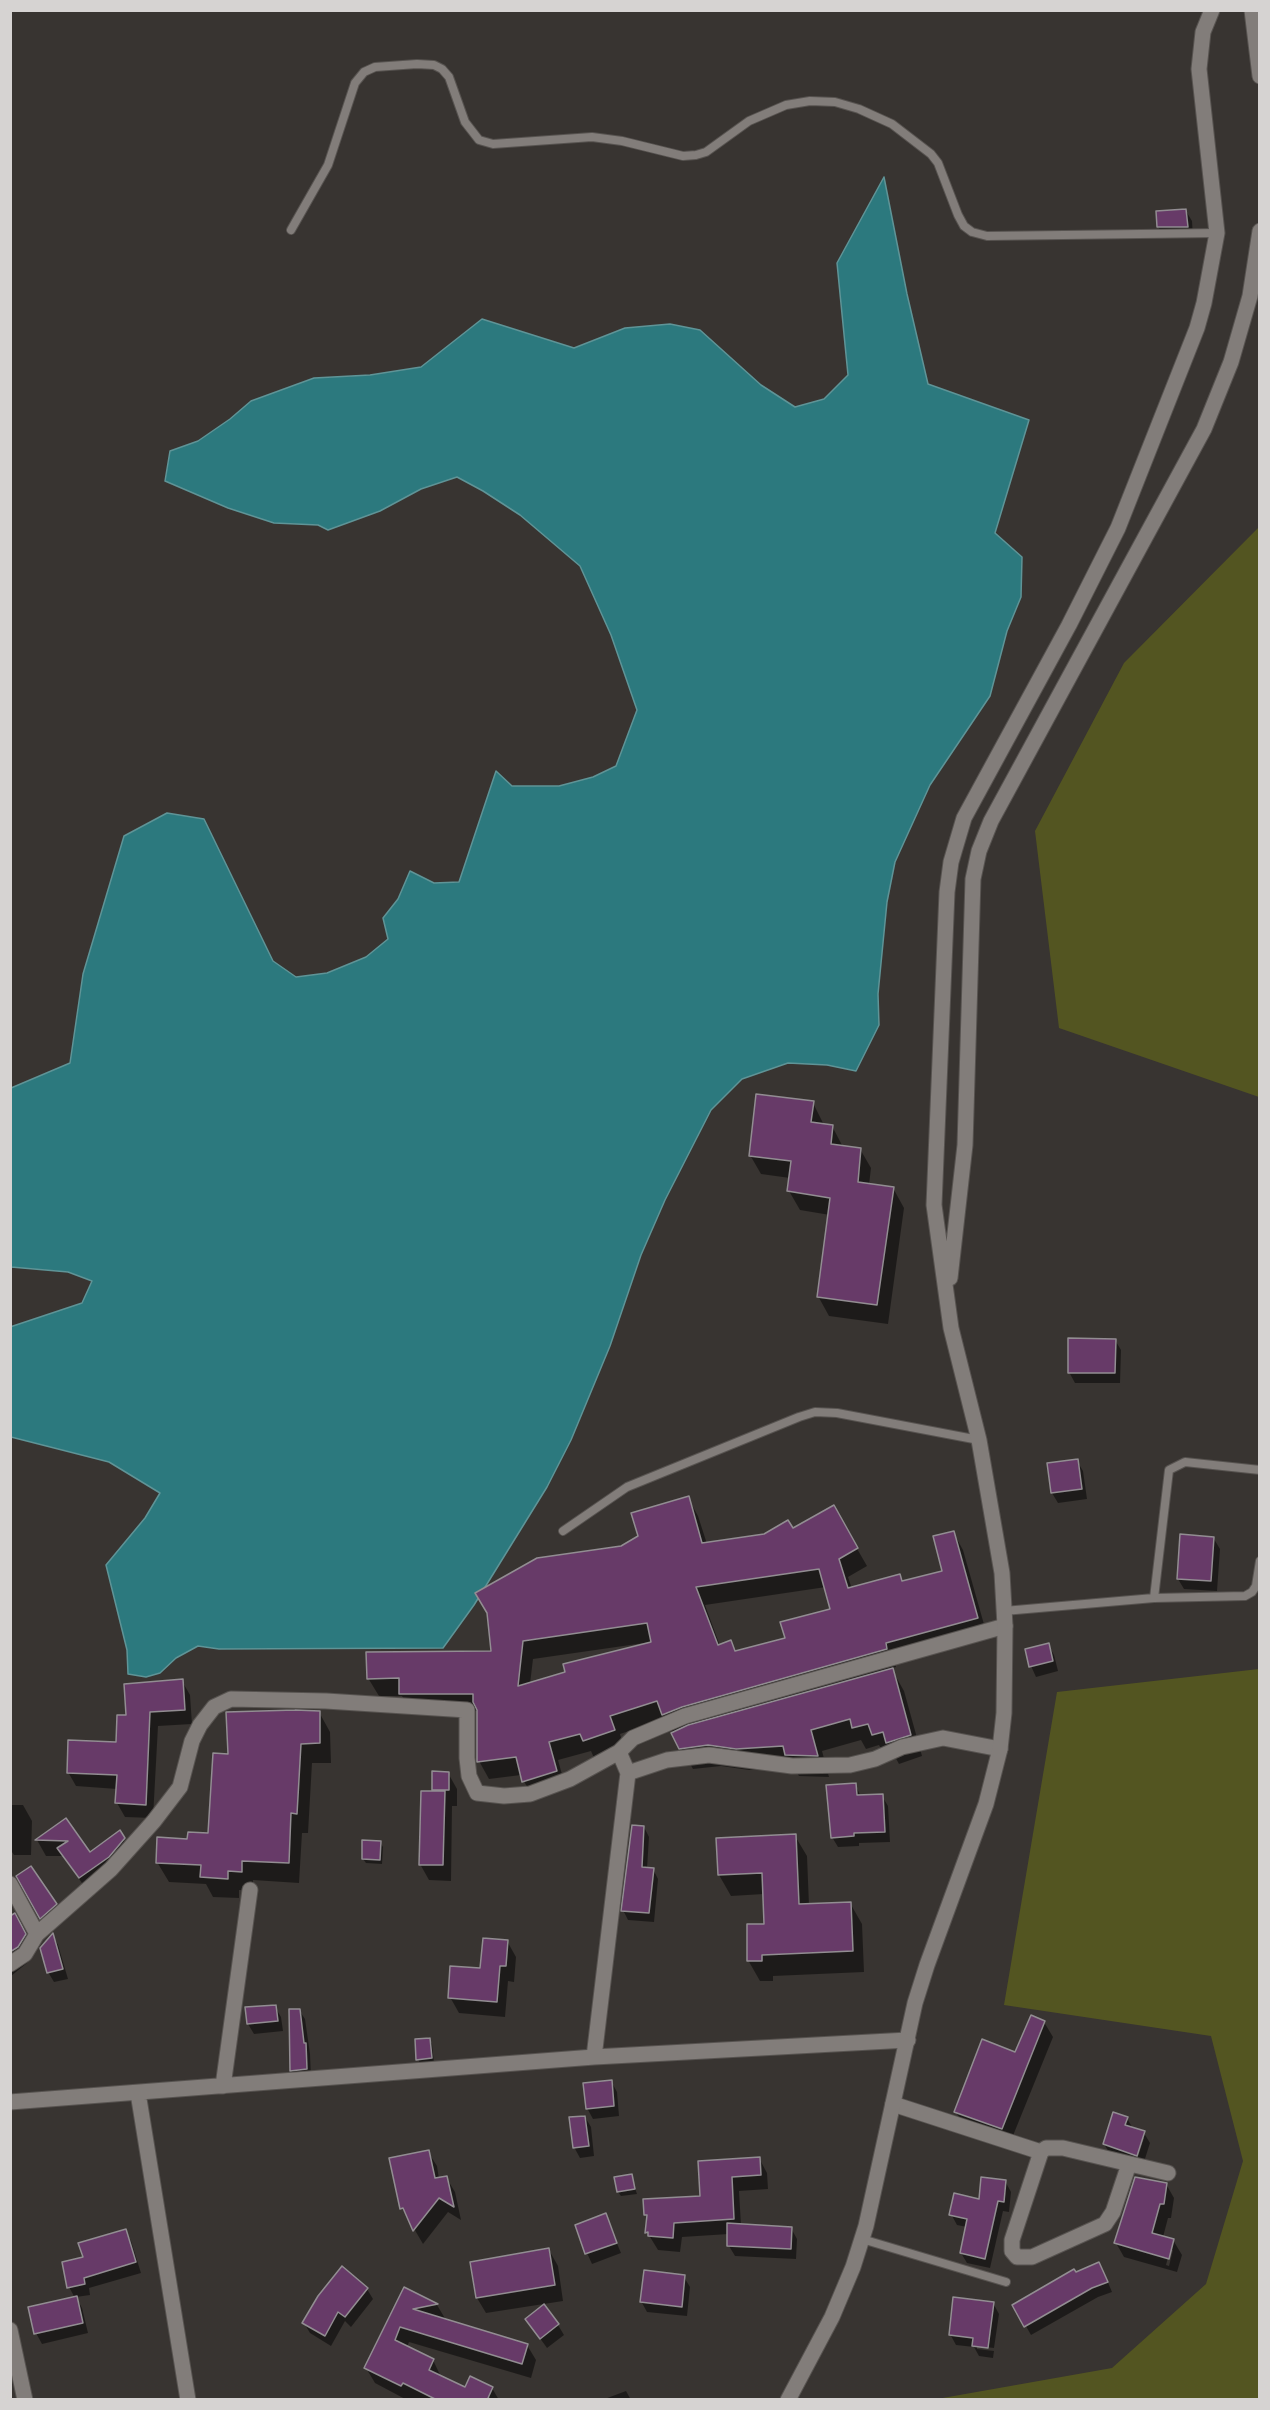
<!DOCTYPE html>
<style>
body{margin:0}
#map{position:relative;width:1270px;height:2410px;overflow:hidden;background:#383431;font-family:"PT Sans",sans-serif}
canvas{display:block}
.frame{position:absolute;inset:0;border:12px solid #d6d3d2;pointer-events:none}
</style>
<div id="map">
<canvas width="1270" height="2410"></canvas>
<div class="frame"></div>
</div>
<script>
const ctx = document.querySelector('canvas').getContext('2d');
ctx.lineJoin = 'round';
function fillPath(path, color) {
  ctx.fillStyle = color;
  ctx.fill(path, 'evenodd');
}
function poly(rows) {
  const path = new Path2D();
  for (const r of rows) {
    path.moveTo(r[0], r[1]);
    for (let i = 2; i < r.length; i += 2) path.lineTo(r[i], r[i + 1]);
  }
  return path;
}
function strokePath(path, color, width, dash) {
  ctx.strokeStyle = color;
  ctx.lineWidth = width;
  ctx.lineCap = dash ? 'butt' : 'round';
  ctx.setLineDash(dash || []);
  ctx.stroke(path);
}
fillPath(poly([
 [1259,527,1259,1097,1059,1028,1035,831,1124,663],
 [1259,1669,1259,2399,937,2399,1112,2368,1206,2284,1243,2161,1211,2036,1004,2005,1057,1692]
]), '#535521');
const water = poly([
 [884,177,907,294,928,384,1029,420,995,533,1022,557,1021,597,1007,631,990,696,930,785,895,862,887,902,878,994,879,1025,856,1071,827,1065,788,1063,742,1079,711,1110,665,1200,641,1255,610,1346,571,1440,547,1487,474,1605,443,1648,219,1649,198,1646,176,1658,160,1673,146,1677,128,1674,127,1650,106,1565,145,1518,160,1493,109,1462,11,1437,10,1327,82,1303,92,1281,68,1272,11,1267,11,1088,70,1063,83,974,124,836,167,813,204,819,273,961,296,977,327,973,366,957,388,939,383,918,398,899,410,871,434,883,459,882,496,771,512,786,559,786,593,777,616,766,637,710,611,635,580,566,520,515,483,491,457,477,421,489,380,511,328,530,318,525,274,523,228,508,165,481,170,451,198,441,230,419,251,401,314,378,370,375,421,367,482,319,574,348,625,328,670,324,700,330,761,385,795,407,824,399,848,375,837,263,884,177]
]);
fillPath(water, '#2c797e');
strokePath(water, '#5f9497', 1.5);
fillPath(poly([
 [1186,211,1192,221,1193,237,1164,237,1158,227],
 [813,1103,824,1125,832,1126,843,1147,860,1149,871,1168,869,1185,893,1188,904,1208,888,1324,829,1316,818,1296,830,1215,800,1210,789,1191,790,1178,761,1174,750,1155],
 [1115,1340,1121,1350,1120,1383,1075,1383,1069,1372],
 [1077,1461,1083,1471,1087,1499,1058,1503,1052,1493,1048,1464],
 [688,1498,698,1516,707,1544,793,1530,833,1507,867,1566,848,1577,852,1589,900,1576,904,1582,944,1572,953,1532,963,1550,987,1635,895,1661,896,1667,891,1668,904,1691,922,1756,899,1764,893,1753,885,1756,879,1745,866,1749,861,1740,822,1751,829,1777,799,1776,793,1767,749,1770,721,1766,693,1769,665,1719,620,1734,624,1748,594,1758,591,1751,558,1760,566,1789,533,1799,521,1775,489,1779,479,1761,478,1711,411,1712,402,1696,379,1696,368,1678,493,1652,621,1547,640,1536],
 [826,1587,832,1610,787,1639,737,1653,730,1642,720,1646,705,1605],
 [651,1642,651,1644,530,1684,533,1659],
 [1214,1539,1220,1549,1217,1591,1184,1589,1178,1579],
 [1048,1644,1054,1655,1058,1671,1036,1677,1031,1666],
 [182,1681,190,1695,192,1724,158,1726,153,1818,125,1817,117,1803,117,1789,76,1786,68,1772,117,1744],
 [319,1712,330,1732,331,1763,312,1763,308,1833,302,1833,299,1883,253,1880,252,1891,239,1890,239,1898,213,1897,206,1884,169,1882,157,1862,189,1841,210,1835,229,1755],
 [448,1773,457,1789,457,1806,452,1806,451,1881,429,1880,420,1864,435,1792,434,1789],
 [855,1784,861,1797,882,1796,888,1806,890,1842,859,1843,859,1846,838,1847,832,1837],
 [10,1805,23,1805,32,1821,31,1855,14,1855,10,1849],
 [65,1820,89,1854,119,1832,133,1855,89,1893,63,1856,46,1856,37,1840],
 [644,1827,649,1837,647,1869,653,1869,658,1879,654,1922,628,1920,623,1910],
 [795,1836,807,1856,809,1905,850,1903,862,1924,864,1972,773,1976,773,1981,760,1981,748,1960,766,1926,764,1894,731,1896,719,1875,718,1839],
 [380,1842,383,1847,382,1864,366,1863,363,1859],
 [18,1877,55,1905,61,1915,47,1928],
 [14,1915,34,1951,27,1963,11,1976,10,1917],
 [53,1935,58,1945,68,1979,54,1982,48,1972],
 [507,1941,516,1957,514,1982,508,1981,505,2017,459,2013,450,1997,482,1970],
 [275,2007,281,2017,283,2031,254,2034,248,2024],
 [299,2010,305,2019,310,2054,311,2078,296,2079,291,2070],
 [1044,2022,1053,2037,1010,2143,965,2127,956,2112,1016,2054],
 [429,2039,432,2044,434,2063,420,2064,418,2059],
 [611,2081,617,2092,619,2116,593,2119,587,2108],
 [585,2117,591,2127,594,2156,580,2158,574,2147],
 [1127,2118,1133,2129,1144,2133,1150,2143,1143,2165,1136,2163,1144,2138,1141,2138,1134,2162,1110,2154,1104,2144],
 [428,2152,437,2166,439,2179,446,2177,455,2192,461,2220,448,2212,423,2244,402,2208],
 [759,2158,767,2173,768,2189,739,2191,741,2225,791,2228,797,2239,796,2259,735,2256,729,2246,729,2234,682,2237,680,2252,658,2250,647,2232,648,2219,646,2215,702,2198],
 [631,2176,637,2194,621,2196,618,2192],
 [1005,2181,1011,2192,1009,2212,1003,2211,990,2268,967,2263,961,2253,967,2227,957,2225,951,2214,980,2201],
 [1166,2184,1174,2198,1171,2218,1168,2218,1163,2237,1173,2240,1182,2255,1177,2272,1124,2257,1116,2243],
 [1170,2250,1173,2250,1169,2266,1166,2265],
 [605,2215,621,2253,592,2264,587,2253],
 [125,2231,131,2241,141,2273,89,2288,90,2295,76,2297,82,2308,88,2333,42,2344,36,2333,75,2298,69,2287,85,2259],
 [549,2250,558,2266,563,2301,486,2313,477,2298],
 [1104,2273,1112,2292,1098,2297,1031,2335,1014,2305,1075,2274],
 [684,2277,690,2287,687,2316,647,2312,641,2301],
 [367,2289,373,2299,351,2327,345,2321,331,2346,310,2333,304,2323],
 [405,2289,437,2305,446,2320,527,2345,536,2360,531,2378,409,2342,407,2347,433,2360,441,2377,466,2389,492,2388,499,2400,411,2398,407,2400,375,2383,366,2368],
 [993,2303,999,2314,994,2348,977,2346,977,2349,994,2351,993,2358,979,2356,974,2347,956,2345,950,2334],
 [527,2320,558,2325,564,2335,547,2348],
 [626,2391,631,2400,602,2400]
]), '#0007');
const building = poly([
 [1186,209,1188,227,1157,227,1156,211,1186,209],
 [756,1094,814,1101,811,1122,833,1125,831,1144,861,1148,858,1182,894,1187,877,1305,817,1297,830,1198,787,1191,791,1161,749,1156,756,1094],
 [1068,1338,1116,1339,1115,1373,1068,1373,1068,1338],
 [1078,1459,1082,1489,1051,1493,1047,1463,1078,1459],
 [689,1496,702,1543,764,1534,788,1520,793,1528,834,1505,858,1548,839,1559,848,1588,900,1574,902,1581,942,1571,933,1536,954,1531,978,1618,886,1643,887,1649,682,1707,662,1715,657,1701,610,1716,615,1730,583,1741,580,1734,549,1742,557,1771,522,1782,516,1757,477,1762,477,1710,473,1702,473,1694,399,1694,399,1678,367,1679,366,1652,491,1651,487,1613,475,1593,537,1558,621,1546,638,1536,631,1513,689,1496],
 [819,1569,830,1609,780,1622,785,1638,735,1651,731,1640,718,1645,696,1587,819,1569],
 [647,1623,651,1642,563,1664,565,1672,518,1686,523,1641,647,1623],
 [1180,1534,1214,1537,1211,1581,1177,1579,1180,1534],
 [1049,1643,1053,1661,1029,1667,1025,1649,1049,1643],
 [893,1668,911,1735,886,1743,883,1732,872,1735,868,1724,852,1728,850,1719,811,1730,818,1756,785,1755,783,1746,736,1749,708,1745,679,1749,671,1733,688,1725,893,1668],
 [183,1679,185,1710,150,1712,146,1805,115,1803,117,1775,67,1773,68,1740,116,1742,117,1715,126,1715,124,1684,183,1679],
 [295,1710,320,1711,320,1743,301,1744,297,1814,291,1813,289,1863,242,1861,242,1872,228,1871,228,1879,200,1877,201,1865,156,1863,157,1837,187,1839,188,1832,208,1833,213,1753,228,1754,226,1712,295,1710],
 [432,1771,449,1772,449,1790,432,1790,432,1771],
 [856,1783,857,1795,883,1794,885,1832,854,1833,854,1836,831,1838,826,1785,856,1783],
 [421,1791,445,1791,443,1865,419,1865,421,1791],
 [66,1818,90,1852,120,1830,125,1838,109,1857,79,1878,57,1848,68,1841,35,1840,66,1818],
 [632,1825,644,1826,642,1867,654,1868,649,1913,621,1911,632,1825],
 [796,1834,799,1904,851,1902,853,1951,762,1955,762,1961,747,1961,747,1924,764,1924,762,1873,718,1875,716,1838,796,1834],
 [362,1840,381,1841,380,1860,362,1859,362,1840],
 [31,1866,57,1904,40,1919,16,1876,31,1866],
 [15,1913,26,1934,18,1947,10,1952,10,1916,15,1913],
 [53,1933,63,1969,47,1973,40,1948,53,1933],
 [483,1938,508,1940,506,1966,500,1966,497,2002,448,1998,450,1966,480,1968,483,1938],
 [276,2005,278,2021,247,2024,245,2007,276,2005],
 [289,2009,300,2009,304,2043,306,2043,307,2069,290,2071,289,2009],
 [1031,2015,1045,2021,1002,2129,954,2112,982,2039,1015,2052,1031,2015],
 [430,2038,432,2058,416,2060,415,2039,430,2038],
 [612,2080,614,2106,586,2109,583,2083,612,2080],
 [1113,2112,1128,2117,1125,2125,1145,2131,1137,2156,1103,2144,1113,2112],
 [585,2116,589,2146,573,2148,569,2117,585,2116],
 [429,2150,435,2178,447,2176,454,2207,439,2198,413,2231,403,2208,400,2209,389,2158,429,2150],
 [760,2157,761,2175,732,2177,734,2219,674,2223,673,2238,648,2236,648,2232,645,2233,647,2215,644,2215,643,2199,700,2196,698,2161,760,2157],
 [632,2174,635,2189,617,2192,614,2177,632,2174],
 [981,2177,1006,2180,1004,2202,998,2201,985,2259,960,2253,967,2219,949,2215,954,2193,979,2199,981,2177],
 [1135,2177,1167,2183,1164,2204,1160,2204,1152,2233,1174,2239,1169,2259,1114,2243,1135,2177],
 [606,2213,617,2243,585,2254,575,2225,606,2213],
 [727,2223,792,2227,791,2249,727,2246,727,2223],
 [126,2229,136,2262,84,2278,85,2284,67,2288,62,2262,83,2257,78,2243,126,2229],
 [549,2248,555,2285,476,2298,470,2262,549,2248],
 [1099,2262,1108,2282,1092,2288,1024,2327,1012,2305,1074,2269,1076,2272,1099,2262],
 [342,2266,368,2288,345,2317,338,2312,325,2336,302,2323,318,2296,342,2266],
 [644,2270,685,2275,682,2307,640,2302,644,2270],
 [404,2287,438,2304,413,2309,528,2344,522,2364,400,2327,395,2340,434,2359,429,2370,465,2387,470,2376,493,2387,488,2398,492,2400,437,2400,403,2383,401,2386,364,2368,404,2287],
 [77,2296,83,2323,34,2334,28,2307,77,2296],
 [953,2297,994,2302,988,2348,972,2346,973,2338,949,2335,953,2297],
 [544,2304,559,2324,540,2339,525,2319,544,2304]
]);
fillPath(building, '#673a68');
strokePath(building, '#928d92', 1.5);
const lane = poly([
 [291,230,328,165,355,83,364,72,375,67,417,64,434,65,442,69,449,77,465,122,479,140,493,144,592,137,622,141,683,156,696,155,706,152,749,121,786,105,810,101,835,102,859,109,892,124,931,154,938,163,958,215,964,226,972,232,987,236,1217,233],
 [563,1531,627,1487,799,1417,815,1412,837,1413,979,1440],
 [1154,1598,1245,1596,1252,1592,1256,1586,1260,1561],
 [1004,1611,1154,1598,1169,1470,1185,1462,1260,1470],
 [862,2239,1006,2282]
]);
const street = poly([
 [619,1752,633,1738,685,1716,1005,1626],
 [10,1884,37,1934],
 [10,1964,25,1954,37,1934,111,1869,154,1821,180,1787,192,1741,200,1725,214,1707,231,1699,326,1701,467,1710,467,1758,469,1776,477,1793,504,1796,530,1794,570,1779,619,1752,628,1773,667,1760,709,1755,792,1766,850,1765,875,1759,902,1747,943,1738,1000,1749],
 [594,2057,628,1773],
 [223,2086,250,1890],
 [138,2093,188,2400],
 [10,2102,594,2057,908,2040],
 [893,2104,1041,2152,1046,2148,1063,2148,1168,2173],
 [1041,2152,1012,2240,1012,2251,1017,2257,1032,2257,1105,2224,1113,2212,1129,2164],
 [10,2330,25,2400]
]);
const secondary = poly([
 [1252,10,1260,76],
 [950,1278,965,1145,973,879,979,851,991,821,1204,429,1231,362,1250,296,1260,231],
 [788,2400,832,2317,853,2267,866,2226,915,2003,927,1965,986,1804,1000,1749,1004,1713,1005,1626,1002,1573,979,1440,951,1328,934,1205,947,892,951,862,964,818,1069,625,1118,528,1197,328,1204,303,1217,233,1199,69,1203,32,1212,10]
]);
strokePath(lane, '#575350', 10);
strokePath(street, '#575350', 17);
strokePath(secondary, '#575350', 17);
strokePath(lane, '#827d7a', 8);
strokePath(street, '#827d7a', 15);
strokePath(secondary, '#827d7a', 15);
</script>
